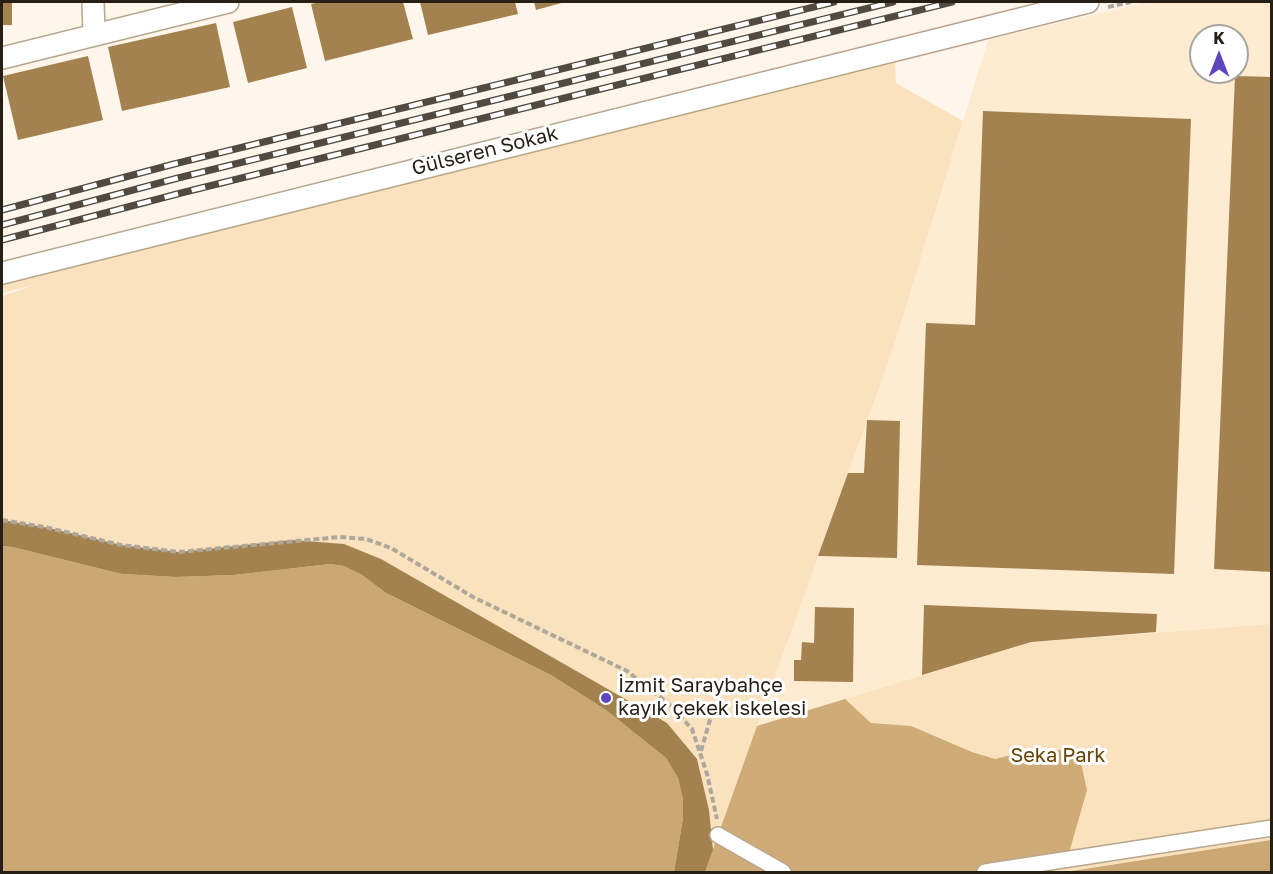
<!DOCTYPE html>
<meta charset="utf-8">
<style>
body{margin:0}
#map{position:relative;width:1273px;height:874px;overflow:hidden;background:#fef6eb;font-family:"Golos Text",sans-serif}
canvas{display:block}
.frame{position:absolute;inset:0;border:3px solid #261f15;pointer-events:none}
.north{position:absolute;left:1189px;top:24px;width:60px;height:60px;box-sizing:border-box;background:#fff;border:2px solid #a8a5a1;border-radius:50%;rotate:0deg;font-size:16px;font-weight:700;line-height:24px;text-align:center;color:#261f15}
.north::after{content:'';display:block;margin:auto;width:21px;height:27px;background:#5d45bd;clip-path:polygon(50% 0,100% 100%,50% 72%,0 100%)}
</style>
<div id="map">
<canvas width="1273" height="874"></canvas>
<div class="frame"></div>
<div class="north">K</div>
</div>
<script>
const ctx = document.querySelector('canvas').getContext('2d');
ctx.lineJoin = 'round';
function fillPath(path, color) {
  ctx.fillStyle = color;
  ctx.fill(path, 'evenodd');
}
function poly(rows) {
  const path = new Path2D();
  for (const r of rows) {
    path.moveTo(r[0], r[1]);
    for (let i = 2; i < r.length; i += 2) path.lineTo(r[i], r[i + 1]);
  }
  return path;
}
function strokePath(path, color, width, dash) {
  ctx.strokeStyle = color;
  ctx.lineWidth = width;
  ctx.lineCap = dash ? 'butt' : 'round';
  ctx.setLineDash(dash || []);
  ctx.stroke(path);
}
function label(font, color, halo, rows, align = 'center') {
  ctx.font = font + ' "Golos Text",sans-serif';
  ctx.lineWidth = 6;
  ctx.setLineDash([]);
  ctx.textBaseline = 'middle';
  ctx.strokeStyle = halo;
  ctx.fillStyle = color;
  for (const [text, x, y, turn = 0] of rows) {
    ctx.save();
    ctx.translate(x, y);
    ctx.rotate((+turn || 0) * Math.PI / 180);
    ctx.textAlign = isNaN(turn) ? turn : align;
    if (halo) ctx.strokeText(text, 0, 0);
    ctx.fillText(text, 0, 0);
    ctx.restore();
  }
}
fillPath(poly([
 [1147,2,1271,2,1271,624,1031,642,757,726,892,352,988,40],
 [1201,36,1237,36,1237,72,1201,72]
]), '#ffebd0');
fillPath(poly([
 [895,60,896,83,963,121,892,352,757,726,1031,642,1271,624,1271,840,1065,872,674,872,683,818,551,675,330,564,244,574,176,577,122,574,12,547,2,546,2,296,34,285,2,293,2,283]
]), '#fbe2bf');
fillPath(poly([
 [845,699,871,723,911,726,972,752,995,759,1028,751,1060,750,1081,763,1087,790,1067,860,985,872,705,872,757,726]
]), '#ceab77');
fillPath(poly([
 [2,546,12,547,122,574,176,577,234,575,330,564,344,566,362,575,386,593,551,675,606,710,666,758,678,778,683,799,683,818,674,872,2,872],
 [1271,840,1271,872,1065,872]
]), '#caa773');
fillPath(poly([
 [2,2,12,2,12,25,2,25],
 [320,2,403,2,413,39,325,61,311,4],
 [420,2,515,2,518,14,428,35],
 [534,2,565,2,536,10],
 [292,7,307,68,248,83,233,22],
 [216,23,230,87,122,111,108,47],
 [88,56,103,120,18,140,3,76],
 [1235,76,1272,77,1272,572,1214,569],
 [983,111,1191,119,1174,574,917,565,926,323,975,325],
 [867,420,900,421,897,558,818,556,848,473,864,473],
 [2,520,49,528,121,545,179,552,292,540,344,544,381,559,667,723,697,759,709,810,713,850,705,872,674,872,683,818,683,799,678,778,666,758,606,710,551,675,386,593,362,575,344,566,330,564,234,575,176,577,122,574,12,547,2,546],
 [924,605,1157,614,1156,632,1031,642,922,675],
 [815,607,854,608,853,682,794,681,794,660,801,660,802,642,814,643]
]), '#a3824f');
const pedestrian = poly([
 [718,835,783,872],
 [985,872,1272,828]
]);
const minor = poly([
 [93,2,94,33],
 [2,58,228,2],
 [2,273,1088,2]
]);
strokePath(pedestrian, '#b8a68c', 18);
strokePath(minor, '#b8a68c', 24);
strokePath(poly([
 [1108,7,1131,2],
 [2,520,49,528,121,545,179,552,340,537,366,539,391,548,473,597,627,671,669,704,692,729,707,774,717,819],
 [701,751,714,706]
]), '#aea79c', 4, [6, 3]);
strokePath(pedestrian, '#fff', 15);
strokePath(minor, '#fff', 21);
const rail = poly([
 [2,210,174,164,834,2],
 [2,225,178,178,893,2],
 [2,240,181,193,952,2]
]);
strokePath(rail, '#514a40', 7);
strokePath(rail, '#fff', 4.5, [14]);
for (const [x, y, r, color] of [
 [606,698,6,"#5d45bd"]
]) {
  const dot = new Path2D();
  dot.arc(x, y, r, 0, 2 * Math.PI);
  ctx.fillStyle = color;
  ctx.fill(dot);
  strokePath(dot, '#fff', 2);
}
label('20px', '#261f15', '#fff', [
 ["Gülseren Sokak",485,151,-14]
]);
label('20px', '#261f15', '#fff', [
 ["İzmit Saraybahçe",618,686],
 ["kayık çekek iskelesi",618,709]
], 'left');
label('20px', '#640', '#fff', [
 ["Seka Park",1058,756]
]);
</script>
